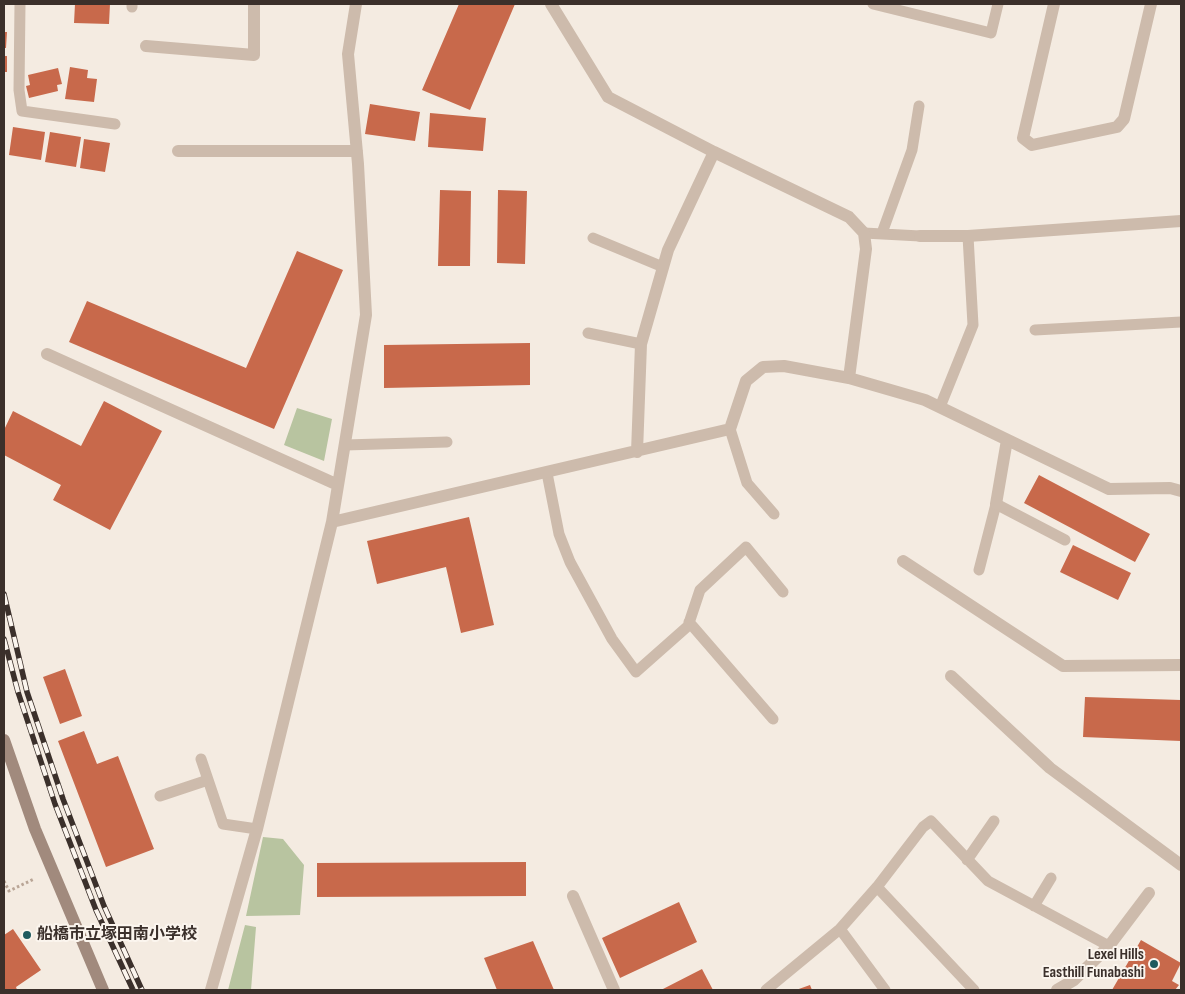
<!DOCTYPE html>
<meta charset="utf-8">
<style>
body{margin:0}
#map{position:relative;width:1185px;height:994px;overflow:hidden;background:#f4ebe1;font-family:"Sofia Sans Condensed",sans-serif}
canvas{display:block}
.frame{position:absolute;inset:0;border:5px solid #3b302b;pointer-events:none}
</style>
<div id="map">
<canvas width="1185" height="994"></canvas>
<div class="frame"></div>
</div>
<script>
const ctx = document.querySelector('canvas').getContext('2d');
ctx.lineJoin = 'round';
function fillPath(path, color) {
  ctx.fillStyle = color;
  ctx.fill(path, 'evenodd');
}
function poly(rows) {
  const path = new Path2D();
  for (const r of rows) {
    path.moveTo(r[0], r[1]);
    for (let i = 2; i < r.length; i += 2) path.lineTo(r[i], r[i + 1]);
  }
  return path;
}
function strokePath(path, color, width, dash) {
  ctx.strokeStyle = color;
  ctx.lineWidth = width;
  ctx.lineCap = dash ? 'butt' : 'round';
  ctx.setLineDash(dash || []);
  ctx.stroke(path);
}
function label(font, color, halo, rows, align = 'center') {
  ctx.font = font + ' "Sofia Sans Condensed","Noto Sans JP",sans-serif';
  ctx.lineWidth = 4;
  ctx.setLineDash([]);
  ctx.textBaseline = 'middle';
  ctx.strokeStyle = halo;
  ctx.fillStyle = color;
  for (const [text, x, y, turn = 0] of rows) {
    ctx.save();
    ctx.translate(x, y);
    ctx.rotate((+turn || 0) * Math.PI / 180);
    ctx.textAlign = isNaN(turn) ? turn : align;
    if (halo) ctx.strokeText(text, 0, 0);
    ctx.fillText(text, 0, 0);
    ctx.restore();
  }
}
fillPath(poly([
 [297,408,332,419,324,461,284,445],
 [263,837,283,839,304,865,300,915,246,916],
 [245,925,256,927,251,990,228,990]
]), '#b8c4a0');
fillPath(poly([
 [75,4,110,4,109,24,74,23],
 [459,4,515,4,470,110,422,90],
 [4,32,7,32,6,48,4,48],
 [4,56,7,56,7,72,4,72],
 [70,67,88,70,87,78,97,79,94,102,65,99],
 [58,68,62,84,57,85,58,91,29,98,26,86,30,85,28,75],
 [370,104,420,112,415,141,365,134],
 [430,113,486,118,483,151,428,147],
 [13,127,45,132,41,160,9,155],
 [50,132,81,137,76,167,45,162],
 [84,139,110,143,105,172,80,168],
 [440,190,471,191,470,266,438,266],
 [498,190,527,191,525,264,497,263],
 [297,251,343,270,274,429,69,342,87,301,246,368],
 [530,343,530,385,384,388,384,345],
 [104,401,162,431,110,530,53,500,61,485,4,455,4,430,13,411,81,446],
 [1039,475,1150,534,1135,562,1024,503],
 [469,517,494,625,461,633,446,567,377,584,367,541],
 [1073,545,1131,573,1118,600,1060,572],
 [65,669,82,716,60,724,43,677],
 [1085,697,1181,700,1181,741,1083,737],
 [84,731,97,764,118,756,154,849,106,867,58,741],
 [526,862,526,896,317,897,317,863],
 [679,902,697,942,620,978,602,938],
 [13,929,41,970,16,987,17,990,4,990,4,935],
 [1141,940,1181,963,1172,981,1179,985,1175,990,1112,990],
 [533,941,554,990,497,990,484,958],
 [702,969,713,990,661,990],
 [810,985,812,990,796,990]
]), '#c8694b');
strokePath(poly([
 [4,881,9,891,34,879]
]), '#b9a596', 3, [2.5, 2.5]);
strokePath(poly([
 [20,4,19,90,22,111,115,124],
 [873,4,991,33,998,4],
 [132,7,132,4],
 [864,233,920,236],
 [882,233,912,150,919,106],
 [593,238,663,267],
 [1035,330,1181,322],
 [588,333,641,344],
 [940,407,973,325,968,236],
 [730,429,747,483,774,514],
 [345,445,447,442],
 [547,473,559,534,570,562,612,639,636,672,688,626,700,590,746,547,783,592],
 [979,570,996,504,1065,540],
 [689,622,773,719],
 [201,759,223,824,257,829],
 [160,796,208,780],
 [967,860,994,821],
 [877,887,974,990],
 [1034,906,1051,878],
 [840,929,885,990],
 [766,990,840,929,877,887,923,827,931,821,988,881,1109,946]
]), '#cdbbac', 11);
strokePath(poly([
 [551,4,608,97,714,152,849,217,864,233,866,249,849,378],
 [1054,4,1023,138,1032,145,1117,127,1124,119,1151,4],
 [146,46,254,55,254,4],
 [178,151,357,151],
 [920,236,968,236,1181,221],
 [47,354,338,485],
 [637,452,641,344,668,250,714,152],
 [996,504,1007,440],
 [332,522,730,429,746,381,763,367,784,366,849,378,925,400,1109,489,1170,488,1181,491],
 [903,561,1063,666,1181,665],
 [951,676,1050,768,1181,865],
 [573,896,614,990],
 [211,990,257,829,332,522,366,315,358,164,348,54,356,4],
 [1057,990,1074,980,1109,946,1149,893]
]), '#cdbbac', 12);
strokePath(poly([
 [4,740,35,829,103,990]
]), '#a18a7d', 12);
const rail = poly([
 [4,594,27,692,63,799,104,906,142,990],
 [4,639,18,692,55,804,96,910,133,990]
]);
strokePath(rail, '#3b302b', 5.5);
strokePath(rail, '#fbf5ee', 4, [11]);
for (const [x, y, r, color] of [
 [27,935,5,"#1f5a5e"],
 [1154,964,5,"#1f5a5e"]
]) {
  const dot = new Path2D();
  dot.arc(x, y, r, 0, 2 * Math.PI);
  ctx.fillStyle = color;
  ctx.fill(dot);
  strokePath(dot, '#fbf5ee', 2);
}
label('bold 16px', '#3b302b', '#fbf5ee', [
 ["船橋市立塚田南小学校",37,935],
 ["Lexel Hills",1144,955,"right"],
 ["Easthill Funabashi",1144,973,"right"]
], 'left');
</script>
